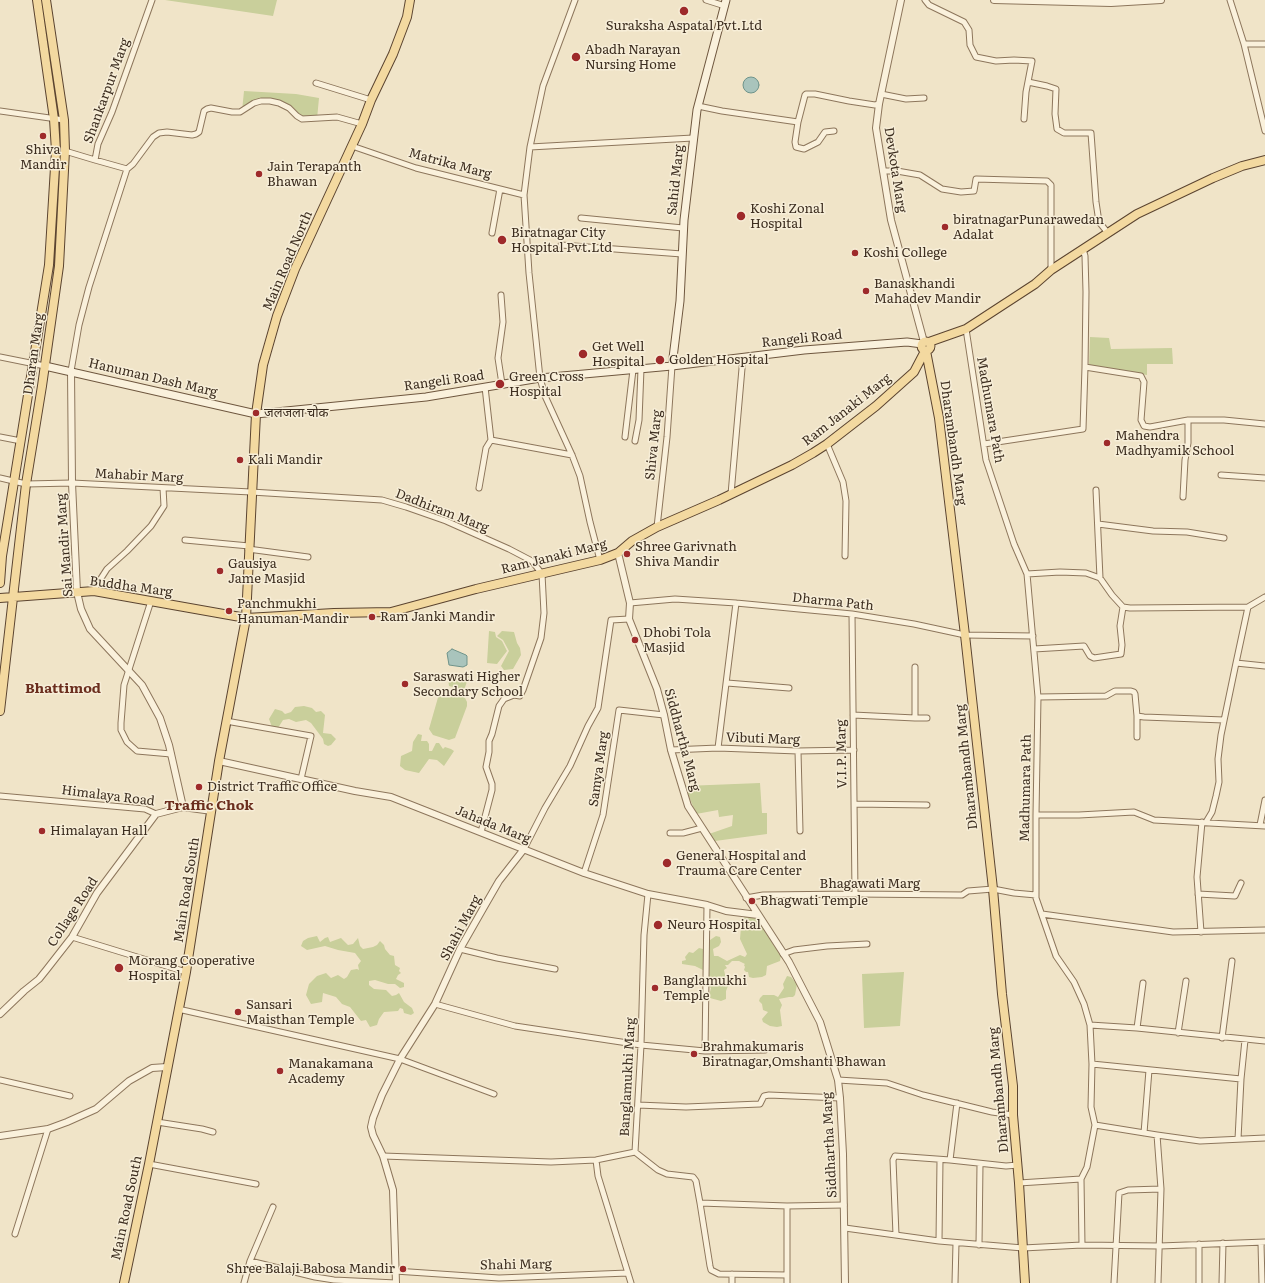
<!DOCTYPE html>
<meta charset="utf-8">
<style>
body{margin:0}
canvas{display:block;background:#f0e4c8}
</style>
<canvas width="1265" height="1283"></canvas>
<script>
const ctx = document.querySelector('canvas').getContext('2d');
ctx.lineJoin = 'round';
function fillPath(path, color) {
  ctx.fillStyle = color;
  ctx.fill(path, 'evenodd');
}
function poly(rows) {
  const path = new Path2D();
  for (const r of rows) {
    if (r.length === 3) {
      path.moveTo(r[0] + r[2], r[1]);
      path.arc(r[0], r[1], r[2], 0, 2 * Math.PI);
      continue;
    }
    path.moveTo(r[0], r[1]);
    for (let i = 2; i < r.length; i += 2) path.lineTo(r[i], r[i + 1]);
  }
  return path;
}
function strokePath(path, color, width, dash) {
  ctx.strokeStyle = color;
  ctx.lineWidth = width;
  ctx.lineCap = dash ? 'butt' : 'round';
  ctx.setLineDash(dash || []);
  ctx.stroke(path);
}
function label(font, color, halo, rows, align = 'center') {
  ctx.font = font + ' Literata,"Noto Sans Devanagari",serif';
  ctx.lineWidth = 3;
  ctx.setLineDash([]);
  ctx.textBaseline = 'middle';
  ctx.strokeStyle = halo;
  ctx.fillStyle = color;
  for (const [text, x, y, turn = 0] of rows) {
    ctx.save();
    ctx.translate(x, y);
    ctx.rotate((+turn || 0) * Math.PI / 180);
    ctx.textAlign = isNaN(turn) ? turn : align;
    if (halo) ctx.strokeText(text, 0, 0);
    ctx.fillText(text, 0, 0);
    ctx.restore();
  }
}
fillPath(poly([
 [165,0,277,0,273,16],
 [244,91,296,94,319,98,317,119,307,119,277,102,264,101,242,111],
 [1090,337,1109,338,1111,349,1172,348,1173,364,1147,364,1147,375,1089,366],
 [489,631,495,632,496,637,502,641,507,651,497,664,487,663],
 [502,631,514,632,517,643,520,648,521,655,513,669,504,670,501,666,509,651,503,640,497,636],
 [445,673,469,676,464,690,449,686,448,679,445,679],
 [447,690,457,693,465,698,467,702,467,706,455,738,449,740,433,735,429,729,439,694],
 [304,706,312,708,316,712,321,711,325,715,323,733,331,734,336,739,331,745,328,746,324,744,323,739,311,723,306,720,296,722,289,719,283,720,278,728,272,727,269,719,275,709,282,711,285,714,291,712,295,707],
 [418,734,422,735,421,741,427,741,429,744,429,751,432,751,436,743,439,743,443,749,445,747,451,749,454,751,444,766,437,760,429,759,419,773,405,770,400,766,401,756,412,751,413,742],
 [760,783,762,813,767,813,767,834,715,841,709,834,732,826,733,815,719,817,718,810,696,814,685,786],
 [750,916,758,920,771,935,772,943,781,955,780,961,767,966,766,975,762,977,753,978,749,977,748,972,746,972,744,970,745,967,744,965,745,964,739,961,732,961,728,965,725,965,727,968,724,970,726,979,725,984,728,986,726,991,726,999,721,1001,710,998,709,996,711,988,707,985,709,973,695,966,682,964,682,961,686,960,685,957,689,952,693,953,699,948,703,949,710,940,716,936,720,937,721,942,719,946,713,949,714,956,718,956,727,961,740,955,745,957,747,954,740,939,741,927,743,918],
 [317,936,320,942,325,938,328,937,330,942,341,938,348,945,353,944,358,938,360,946,363,949,373,947,377,945,380,941,384,945,385,949,390,955,394,956,395,965,400,968,399,971,401,973,398,975,396,979,404,983,404,987,400,988,395,984,388,984,375,980,369,981,369,985,374,989,386,990,392,996,396,995,399,993,404,1002,412,1008,414,1013,411,1015,404,1013,403,1009,400,1008,398,1011,384,1012,379,1019,377,1025,370,1027,366,1020,361,1021,350,1007,342,1004,336,997,323,993,322,1002,311,1004,306,995,309,984,317,976,326,973,331,978,338,975,344,979,347,977,351,970,357,969,359,970,358,965,361,961,355,953,338,950,325,946,307,950,301,946,303,941,308,938],
 [904,972,900,1026,864,1028,862,974],
 [787,976,791,977,797,984,795,995,793,997,789,997,779,999,782,1005,780,1010,782,1026,777,1027,770,1026,763,1022,762,1019,768,1012,763,1010,762,1004,759,1001,760,998,763,995,774,995,778,997,784,988,783,984]
]), '#c9cf9b');
const water = poly([
 [751,85,8],
 [452,649,466,655,467,656,467,665,463,667,449,665,447,653,452,649]
]);
fillPath(water, '#a9c4bc');
strokePath(water, '#6f938a', 1);
const minor = poly([
 [575,0,543,86,530,147,524,195,529,273,540,378,545,396,572,455,580,476,590,522,600,560],
 [706,0,725,6],
 [925,0,929,5,964,22,969,30,970,45,976,57,996,61,1014,60,1032,61,1026,92,1024,119],
 [1230,0,1244,44,1265,131],
 [1244,44,1265,44],
 [1028,82,1047,86,1056,89,1055,114,1057,129,1064,133,1091,133,1096,202,1099,222,1108,233],
 [316,83,371,100],
 [881,94,906,99,924,98],
 [698,106,722,111,798,122],
 [0,111,64,120],
 [834,131,825,132,818,142,804,149,796,147,795,142,798,122,805,95,806,94,815,94,849,101,875,105,879,104],
 [352,146,416,168,500,189,492,233],
 [530,147,693,138],
 [65,151,95,160,98,144,112,112,152,0],
 [95,160,127,169],
 [883,171,897,171,920,175,942,189,961,192,974,191,976,179,1047,181,1051,185,1051,270],
 [500,189,524,195],
 [581,218,683,228],
 [561,245,682,254],
 [1083,249,1085,256,1086,292,1085,367,1141,376,1144,382,1141,420,1144,426,1150,427,1188,420,1224,420,1265,424],
 [501,295,503,322,498,358,502,384],
 [966,329,986,460,1014,544,1027,574,1038,697,1036,815,1036,898,1056,956,1074,982,1084,1004,1090,1025,1092,1064,1091,1107,1095,1125,1087,1167,1081,1179,1019,1183],
 [0,357,45,366],
 [71,371,79,325,89,287,127,169,133,164,153,137,159,133,167,132,192,135,196,134,199,132,204,111,207,109,211,108,232,112,240,112,254,103,261,101,270,101,279,103,289,108,297,116,302,119,337,117,362,124],
 [485,387,491,440,572,455],
 [0,437,21,441],
 [625,437,633,370],
 [635,441,639,420,641,369],
 [827,444,843,482,846,501,845,556],
 [984,444,1083,429,1085,367],
 [1221,475,1265,478],
 [0,478,26,484,72,483,251,492,382,500,406,507,446,521,509,549,532,561,542,574,544,613,541,638,523,690,520,696,514,695,504,699,499,706,492,734,489,741,489,752,486,767,492,784,492,790,481,832],
 [479,488,486,448,491,440],
 [1096,490,1100,578],
 [731,494,743,357],
 [1183,497,1185,460,1188,443,1188,420],
 [1098,524,1153,531,1187,532,1224,538],
 [657,527,667,437,672,366],
 [185,540,249,546],
 [248,549,308,557],
 [1027,574,1060,572,1086,573,1100,578,1112,595,1123,607,1130,608,1248,607],
 [94,591,98,583,107,569,127,551,151,526,164,506,163,488],
 [1265,597,1248,607,1236,663,1265,666],
 [151,601,124,685,121,723,121,730,127,742,137,751,171,754],
 [630,603,675,599,736,603,852,614,914,624,965,635,1033,636],
 [852,614,855,894],
 [1034,649,1084,646,1090,656,1094,658,1121,654,1122,645,1120,626,1123,607],
 [727,683,789,688],
 [1038,697,1106,696,1115,691,1131,691,1134,692,1135,694,1137,716,1144,717,1224,720],
 [853,715,915,718,915,667],
 [915,718,927,718],
 [226,721,311,736,301,779],
 [1137,737,1137,716],
 [718,748,736,603],
 [671,750,718,748,798,751,854,750],
 [798,751,800,831],
 [0,796,145,809,156,814],
 [854,804,927,805],
 [1036,815,1079,815,1134,812,1154,820,1265,826],
 [1206,822,1212,812,1216,796,1219,782,1218,759,1221,735,1236,663],
 [1260,825,1265,800],
 [670,833,683,833,702,828],
 [524,849,545,808,570,766,588,726,598,708,611,620,629,619],
 [584,873,603,815,619,710,664,715],
 [1198,894,1235,896,1241,883],
 [746,898,763,895,855,894,962,895,968,891,993,889,1014,893,1036,895],
 [1042,914,1173,932,1265,930],
 [1201,932,1197,877,1202,822],
 [72,937,186,972],
 [460,949,497,958,555,969],
 [783,954,794,950,827,946,867,944],
 [435,1004,515,1026,641,1045,705,1051,765,1050],
 [178,1009,400,1059,494,1094],
 [1090,1025,1137,1028,1265,1041],
 [1137,1028,1143,983],
 [1178,1033,1186,981],
 [1222,1038,1232,961],
 [705,1051,707,905],
 [1092,1064,1241,1079],
 [0,1080,70,1096],
 [838,1080,887,1083,923,1095,992,1112,1013,1115],
 [638,1105,686,1107,760,1104,764,1096,769,1095,840,1098],
 [157,1122,202,1129,213,1132],
 [1095,1125,1157,1135,1200,1141,1265,1138],
 [1144,1133,1149,1070],
 [1157,1135,1161,1189,1158,1283],
 [1238,1139,1241,1079,1245,1040],
 [635,1152,658,1170,667,1174,693,1177,696,1181,700,1203,787,1206,844,1205],
 [383,1156,551,1162,596,1160,635,1152,641,1045,644,935,648,894],
 [596,1160,598,1176,631,1283],
 [950,1160,957,1103],
 [149,1164,256,1184],
 [1081,1179,1082,1245],
 [700,1203,710,1266,711,1270,719,1274,787,1275,787,1283],
 [787,1206,787,1275],
 [845,1228,939,1241,1023,1248,1082,1245,1160,1246,1265,1242],
 [15,1234,48,1129],
 [896,1235,893,1160,895,1156,950,1160,1006,1166,1018,1165],
 [939,1241,940,1160],
 [1261,1243,1262,1283],
 [979,1245,980,1164],
 [250,1261,273,1207],
 [395,1271,499,1278,628,1273],
 [732,1274,732,1283],
 [244,1283,250,1261,315,1277,334,1280,396,1283],
 [955,1283,956,1243],
 [1114,1283,1119,1193,1128,1190,1161,1189],
 [1199,1283,1199,1244],
 [1222,1283,1223,1243]
]);
const tertiary = poly([
 [901,0,879,104,876,128,891,220,924,342],
 [994,0,1111,3,1161,0],
 [71,371,72,483,77,592,81,609,90,629,142,685,160,718,169,745,183,807],
 [618,553,630,603,629,619,657,689,664,715,671,750,688,806,789,962,820,1022,838,1080,840,1098,843,1154,845,1283],
 [219,761,355,791,391,797,584,873,648,894,707,905,726,911,758,915],
 [0,1014,24,991,39,979,47,969,72,937,97,893,156,814,183,807,212,811],
 [0,1136,48,1129,67,1122,96,1109,129,1081,152,1068,167,1067],
 [396,1283,393,1190,383,1156,373,1135,371,1127,373,1118,382,1095,400,1059,435,1004,460,949,484,907,499,881,524,849]
]);
const secondary = poly([
 [45,366,256,414,426,397,540,378,672,366,804,350,907,342,922,344],
 [672,366,680,301,684,220,697,110,726,0]
]);
const primary = poly([
 [926,346,4.5],
 [929,342,966,329,1035,284,1051,270,1137,214,1213,178,1242,166,1265,160],
 [926,351,939,418,965,635,993,889,1002,994,1013,1086,1013,1115,1019,1183,1025,1283],
 [0,583,2,556,49,265,56,151,54,119,37,0],
 [0,598,94,591,246,618,334,613,391,612,476,589,600,560,618,553,632,541,657,527,719,500,792,465,813,453,827,444,876,406,914,372,925,351],
 [0,711,26,484,42,386,59,266,65,151,64,120,46,0],
 [124,1283,149,1164,186,972,219,761,246,618,256,414,263,365,277,316,295,269,362,124,371,100,393,54,407,17,410,0]
]);
strokePath(minor, '#8d765c', 7);
strokePath(tertiary, '#8d765c', 8);
strokePath(secondary, '#6f573f', 9);
strokePath(primary, '#5b4430', 10);
strokePath(minor, '#faf1dc', 5);
strokePath(tertiary, '#faf1dc', 6);
strokePath(secondary, '#faf1dc', 7);
strokePath(primary, '#f3d9a0', 8);
for (const [x, y, r, color] of [
 [684,11,5,"#9e2a2b"],
 [576,57,5,"#9e2a2b"],
 [43,136,4,"#9e2a2b"],
 [259,174,4,"#9e2a2b"],
 [741,216,5,"#9e2a2b"],
 [945,227,4,"#9e2a2b"],
 [502,240,5,"#9e2a2b"],
 [855,253,4,"#9e2a2b"],
 [866,291,4,"#9e2a2b"],
 [583,354,5,"#9e2a2b"],
 [660,360,5,"#9e2a2b"],
 [500,384,5,"#9e2a2b"],
 [256,413,4,"#9e2a2b"],
 [1107,443,4,"#9e2a2b"],
 [240,460,4,"#9e2a2b"],
 [627,554,4,"#9e2a2b"],
 [220,571,4,"#9e2a2b"],
 [229,611,4,"#9e2a2b"],
 [372,617,4,"#9e2a2b"],
 [635,640,4,"#9e2a2b"],
 [405,684,4,"#9e2a2b"],
 [199,787,4,"#9e2a2b"],
 [42,831,4,"#9e2a2b"],
 [667,863,5,"#9e2a2b"],
 [752,901,4,"#9e2a2b"],
 [658,925,5,"#9e2a2b"],
 [119,968,5,"#9e2a2b"],
 [655,988,4,"#9e2a2b"],
 [238,1012,4,"#9e2a2b"],
 [694,1054,4,"#9e2a2b"],
 [280,1071,4,"#9e2a2b"],
 [403,1269,4,"#9e2a2b"]
]) {
  const dot = new Path2D();
  dot.arc(x, y, r, 0, 2 * Math.PI);
  ctx.fillStyle = color;
  ctx.fill(dot);
  strokePath(dot, '#f7eed8', 1.5);
}
label('13px', '#3d2e20', '#f7eed8', [
 ["Suraksha Aspatal Pvt.Ltd",684,26,"center"],
 ["Abadh Narayan",585,50],
 ["Nursing Home",585,65],
 ["Shiva",43,150,"center"],
 ["Mandir",43,165,"center"],
 ["Jain Terapanth",267,167],
 ["Bhawan",267,182],
 ["Koshi Zonal",750,209],
 ["Hospital",750,224],
 ["biratnagarPunarawedan",953,220],
 ["Adalat",953,235],
 ["Biratnagar City",511,233],
 ["Hospital Pvt.Ltd",511,248],
 ["Koshi College",863,253],
 ["Banaskhandi",874,284],
 ["Mahadev Mandir",874,299],
 ["Get Well",592,347],
 ["Hospital",592,362],
 ["Golden Hospital",669,360],
 ["Green Cross",509,377],
 ["Hospital",509,392],
 ["जलजला चोक",264,413],
 ["Mahendra",1115,436],
 ["Madhyamik School",1115,451],
 ["Kali Mandir",248,460],
 ["Shree Garivnath",635,547],
 ["Shiva Mandir",635,562],
 ["Gausiya",228,564],
 ["Jame Masjid",228,579],
 ["Panchmukhi",237,604],
 ["Hanuman Mandir",237,619],
 ["Ram Janki Mandir",380,617],
 ["Dhobi Tola",643,633],
 ["Masjid",643,648],
 ["Saraswati Higher",413,677],
 ["Secondary School",413,692],
 ["District Traffic Office",207,787],
 ["Himalayan Hall",50,831],
 ["General Hospital and",676,856],
 ["Trauma Care Center",676,871],
 ["Bhagwati Temple",760,901],
 ["Neuro Hospital",667,925],
 ["Morang Cooperative",128,961],
 ["Hospital",128,976],
 ["Banglamukhi",663,981],
 ["Temple",663,996],
 ["Sansari",246,1005],
 ["Maisthan Temple",246,1020],
 ["Brahmakumaris",702,1047],
 ["Biratnagar,Omshanti Bhawan",702,1062],
 ["Manakamana",288,1064],
 ["Academy",288,1079],
 ["Shree Balaji Babosa Mandir",395,1269,"right"]
], 'left');
label('13px', '#3d2e20', '#f7eed8', [
 ["Shankarpur Marg",107,91,-70],
 ["Matrika Marg",450,164,15],
 ["Devkota Marg",895,170,81],
 ["Sahid Marg",676,180,-84],
 ["Main Road North",288,261,-67],
 ["Rangeli Road",802,339,-6],
 ["Dharan Marg",34,354,-82],
 ["Hanuman Dash Marg",153,378,13],
 ["Rangeli Road",444,381,-8],
 ["Ram Janaki Marg",847,410,-38],
 ["Madhumara Path",990,410,80],
 ["Dharambandh Marg",953,443,82],
 ["Shiva Marg",654,445,-84],
 ["Mahabir Marg",139,476,3],
 ["Dadhiram Marg",442,511,21],
 ["Sai Mandir Marg",65,545,-94],
 ["Ram Janaki Marg",554,557,-14],
 ["Buddha Marg",131,587,8],
 ["Dharma Path",833,602,6],
 ["Vibuti Marg",763,739,2],
 ["Siddhartha Marg",682,740,75],
 ["V.I.P. Marg",842,754,-91],
 ["Dharambandh Marg",967,767,-96],
 ["Samya Marg",599,769,-82],
 ["Madhumara Path",1026,788,-89],
 ["Himalaya Road",108,796,7],
 ["Jahada Marg",493,825,22],
 ["Bhagawati Marg",870,884],
 ["Main Road South",187,890,-81],
 ["Collage Road",73,912,-57],
 ["Shahi Marg",461,928,-62],
 ["Banglamukhi Marg",628,1077,-87],
 ["Dharambandh Marg",999,1090,-95],
 ["Siddhartha Marg",830,1145,-93],
 ["Main Road South",127,1208,-78],
 ["Shahi Marg",516,1265,-1]
]);
label('bold 14px', '#6b2e1e', '#f7eed8', [
 ["Bhattimod",63,689],
 ["Traffic Chok",209,806]
]);
</script>
